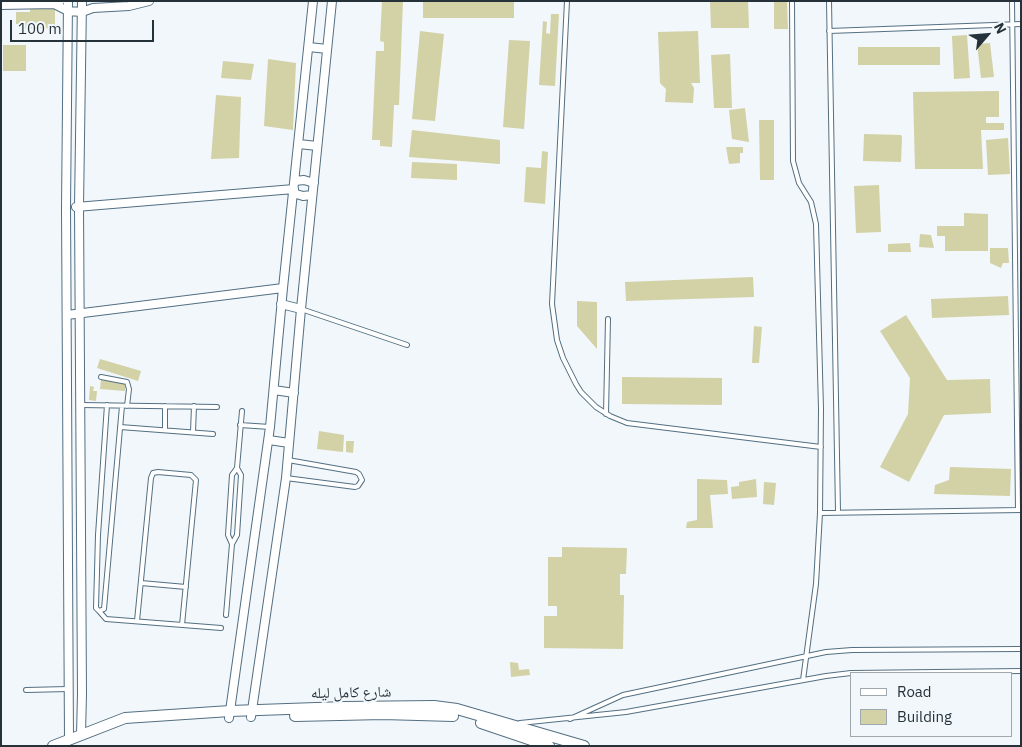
<!DOCTYPE html>
<meta charset="utf-8">
<style>
body{margin:0}
#map{position:relative;width:1022px;height:747px;overflow:hidden;background:#f1f7fb;font-family:"IBM Plex Sans",sans-serif}
canvas{display:block}
.frame{position:absolute;inset:0;border:2px solid #25323a;pointer-events:none}
.legend{position:absolute;left:850px;top:672px;width:162px;height:65px;box-sizing:border-box;background:#f1f7fb;border:1px solid #9fa8ae;margin:0;padding:6px 9px;list-style:none;font-size:15px;color:#25323a}
.legend li{display:flex;align-items:center;gap:10px;height:25px}
.legend b{width:25px;border:1px solid #9fa8ae}
.north{position:absolute;left:962px;top:10px;width:50px;height:50px;-webkit-text-stroke:4px #f1f7fb;paint-order:stroke;rotate:63deg;font-size:14px;font-weight:700;line-height:20px;text-align:center;color:#25323a}
.north::after{content:'';display:block;margin:auto;width:18px;height:22px;background:#25323a;clip-path:polygon(50% 0,100% 100%,50% 72%,0 100%)}
.scale{position:absolute;left:10px;top:20px;width:144px;height:22px;box-sizing:border-box;border:2px solid #25323a;border-top:0;padding-left:6px;font-size:15px;line-height:18px;white-space:nowrap;color:#25323a;-webkit-text-stroke:4px #f1f7fb;paint-order:stroke}
</style>
<div id="map">
<canvas width="1022" height="747"></canvas>
<div class="frame"></div>
<ul class="legend">
<li><b style="height:6px;background:#fff"></b>Road</li>
<li><b style="height:14px;background:#d3d1a6"></b>Building</li>
</ul>
<div class="north">N</div>
<div class="scale">100 m</div>
</div>
<script>
const ctx = document.querySelector('canvas').getContext('2d');
ctx.lineJoin = 'round';
function fillPath(path, color) {
  ctx.fillStyle = color;
  ctx.fill(path, 'evenodd');
}
function poly(rows) {
  const path = new Path2D();
  for (const r of rows) {
    path.moveTo(r[0], r[1]);
    for (let i = 2; i < r.length; i += 2) path.lineTo(r[i], r[i + 1]);
  }
  return path;
}
function strokePath(path, color, width, dash) {
  ctx.strokeStyle = color;
  ctx.lineWidth = width;
  ctx.lineCap = dash ? 'butt' : 'round';
  ctx.setLineDash(dash || []);
  ctx.stroke(path);
}
function label(font, color, halo, rows, align = 'center') {
  ctx.font = font + ' "IBM Plex Sans","Noto Naskh Arabic",sans-serif';
  ctx.lineWidth = 4.5;
  ctx.setLineDash([]);
  ctx.textBaseline = 'middle';
  ctx.strokeStyle = halo;
  ctx.fillStyle = color;
  for (const [text, x, y, turn = 0] of rows) {
    ctx.save();
    ctx.translate(x, y);
    ctx.rotate((+turn || 0) * Math.PI / 180);
    ctx.textAlign = isNaN(turn) ? turn : align;
    if (halo) ctx.strokeText(text, 0, 0);
    ctx.fillText(text, 0, 0);
    ctx.restore();
  }
}
fillPath(poly([
 [382,1,403,1,399,105,394,105,392,147,380,146,380,140,372,140,376,51,384,51,384,42,380,41],
 [423,1,514,1,514,18,423,18],
 [710,1,748,1,749,28,711,28],
 [774,1,787,1,788,29,774,29],
 [55,6,55,28,25,29,25,24,16,24,16,12,30,12,30,7],
 [551,14,559,14,555,86,539,85,543,21,547,22,546,33,550,34],
 [420,31,444,34,435,121,412,119],
 [698,31,700,83,691,83,694,88,693,103,665,102,666,89,660,83,658,32],
 [967,35,970,78,954,79,952,36],
 [509,40,530,41,524,129,503,127],
 [990,43,994,77,981,78,977,44],
 [3,45,26,45,26,71,3,71],
 [858,47,940,47,940,65,858,65],
 [730,54,732,108,714,108,711,55],
 [268,59,296,63,293,130,264,126],
 [223,61,254,64,251,80,221,78],
 [999,91,999,117,986,117,986,123,1004,123,1004,130,981,130,983,169,915,169,913,92],
 [216,95,241,97,239,158,211,159],
 [745,108,749,142,732,139,729,110],
 [759,120,774,120,774,180,760,180],
 [412,130,500,140,500,164,409,157],
 [864,134,901,135,902,137,901,162,863,161],
 [1008,138,1010,174,988,175,986,140],
 [726,147,743,147,743,153,740,153,740,163,729,164],
 [542,151,548,152,545,204,524,202,526,167,541,168],
 [412,162,457,164,457,180,411,178],
 [879,185,881,232,856,233,854,186],
 [964,213,988,214,988,251,945,251,945,236,937,236,937,226,964,226],
 [920,234,931,235,934,248,919,247],
 [910,243,911,252,888,252,888,244],
 [990,248,1008,248,1009,263,1003,263,1001,268,990,263],
 [753,277,754,297,626,301,625,282],
 [1008,296,1009,315,932,318,931,299],
 [577,301,597,302,597,349,577,326],
 [906,315,947,380,990,379,991,413,944,415,909,482,880,467,908,414,910,378,880,331],
 [754,326,762,327,759,363,752,363],
 [100,359,141,371,138,381,97,368],
 [622,377,722,378,722,405,622,404],
 [101,380,125,382,125,391,100,389],
 [90,386,94,387,93,391,97,391,96,401,89,400],
 [319,431,344,435,343,452,317,449],
 [346,441,354,441,353,453,346,452],
 [950,467,1011,469,1010,496,934,494,935,485,949,480],
 [697,479,727,480,728,494,710,495,713,528,686,528,687,522,697,520],
 [756,479,757,497,732,499,731,487,739,486,739,482],
 [764,482,776,483,774,505,763,504],
 [562,547,627,548,626,574,620,574,620,595,624,595,623,649,544,648,544,616,557,616,557,606,548,606,548,557,562,557],
 [510,662,518,663,519,670,529,669,530,675,511,677]
]), '#d3d1a6');
const service = poly([
 [567,1,552,304,557,340,563,358,576,384,581,392,596,407,610,416,627,423,821,447],
 [792,1,793,161,799,183,811,202,816,224,821,409,820,513,816,584,803,680],
 [829,1,838,512],
 [1012,1,1018,510],
 [829,31,1021,24],
 [301,309,407,345],
 [101,377,127,382,129,389,127,406],
 [81,405,217,407],
 [107,405,98,535,96,608,99,611,104,609,122,406],
 [606,414,608,319],
 [240,425,270,427],
 [120,427,213,434],
 [165,430,165,406],
 [193,432,194,406],
 [286,478,355,487,358,486,362,480,359,474,356,472,288,460],
 [820,513,1021,510],
 [232,544,228,535,232,475,237,468,242,411],
 [141,583,186,587],
 [99,611,106,619,221,628],
 [226,615,232,544,237,535,241,475,237,468],
 [137,621,151,478,153,473,158,472,191,475,196,480,182,625],
 [851,673,1021,671],
 [26,690,68,689],
 [570,719,623,695,826,652,852,650,1021,649],
 [520,723,626,712,826,676,851,673]
]);
const minor = poly([
 [68,1,66,208,69,739],
 [54,4,68,11,82,12,93,8,129,6,149,1],
 [1,5,54,4,60,1],
 [309,47,327,49],
 [299,144,317,146],
 [295,181,304,180,314,183],
 [293,193,303,196,312,195],
 [76,207,294,189],
 [281,304,301,309],
 [67,315,283,288],
 [274,390,294,393],
 [269,440,289,443],
 [251,717,286,478,301,309,332,1],
 [229,718,270,427,283,288,313,1],
 [81,734,82,694,79,207,82,1]
]);
const tertiary = poly([
 [295,716,383,714,453,716],
 [481,723,549,746],
 [53,746,125,718,230,711,345,707,434,706,457,709,584,746]
]);
strokePath(service, '#536f82', 6);
strokePath(minor, '#536f82', 10);
strokePath(tertiary, '#536f82', 12);
strokePath(service, '#fff', 4);
strokePath(minor, '#fff', 8);
strokePath(tertiary, '#fff', 10);
label('15px', '#25323a', '#f1f7fb', [
 ["شارع كامل ليله",351,693,-1]
]);
</script>
